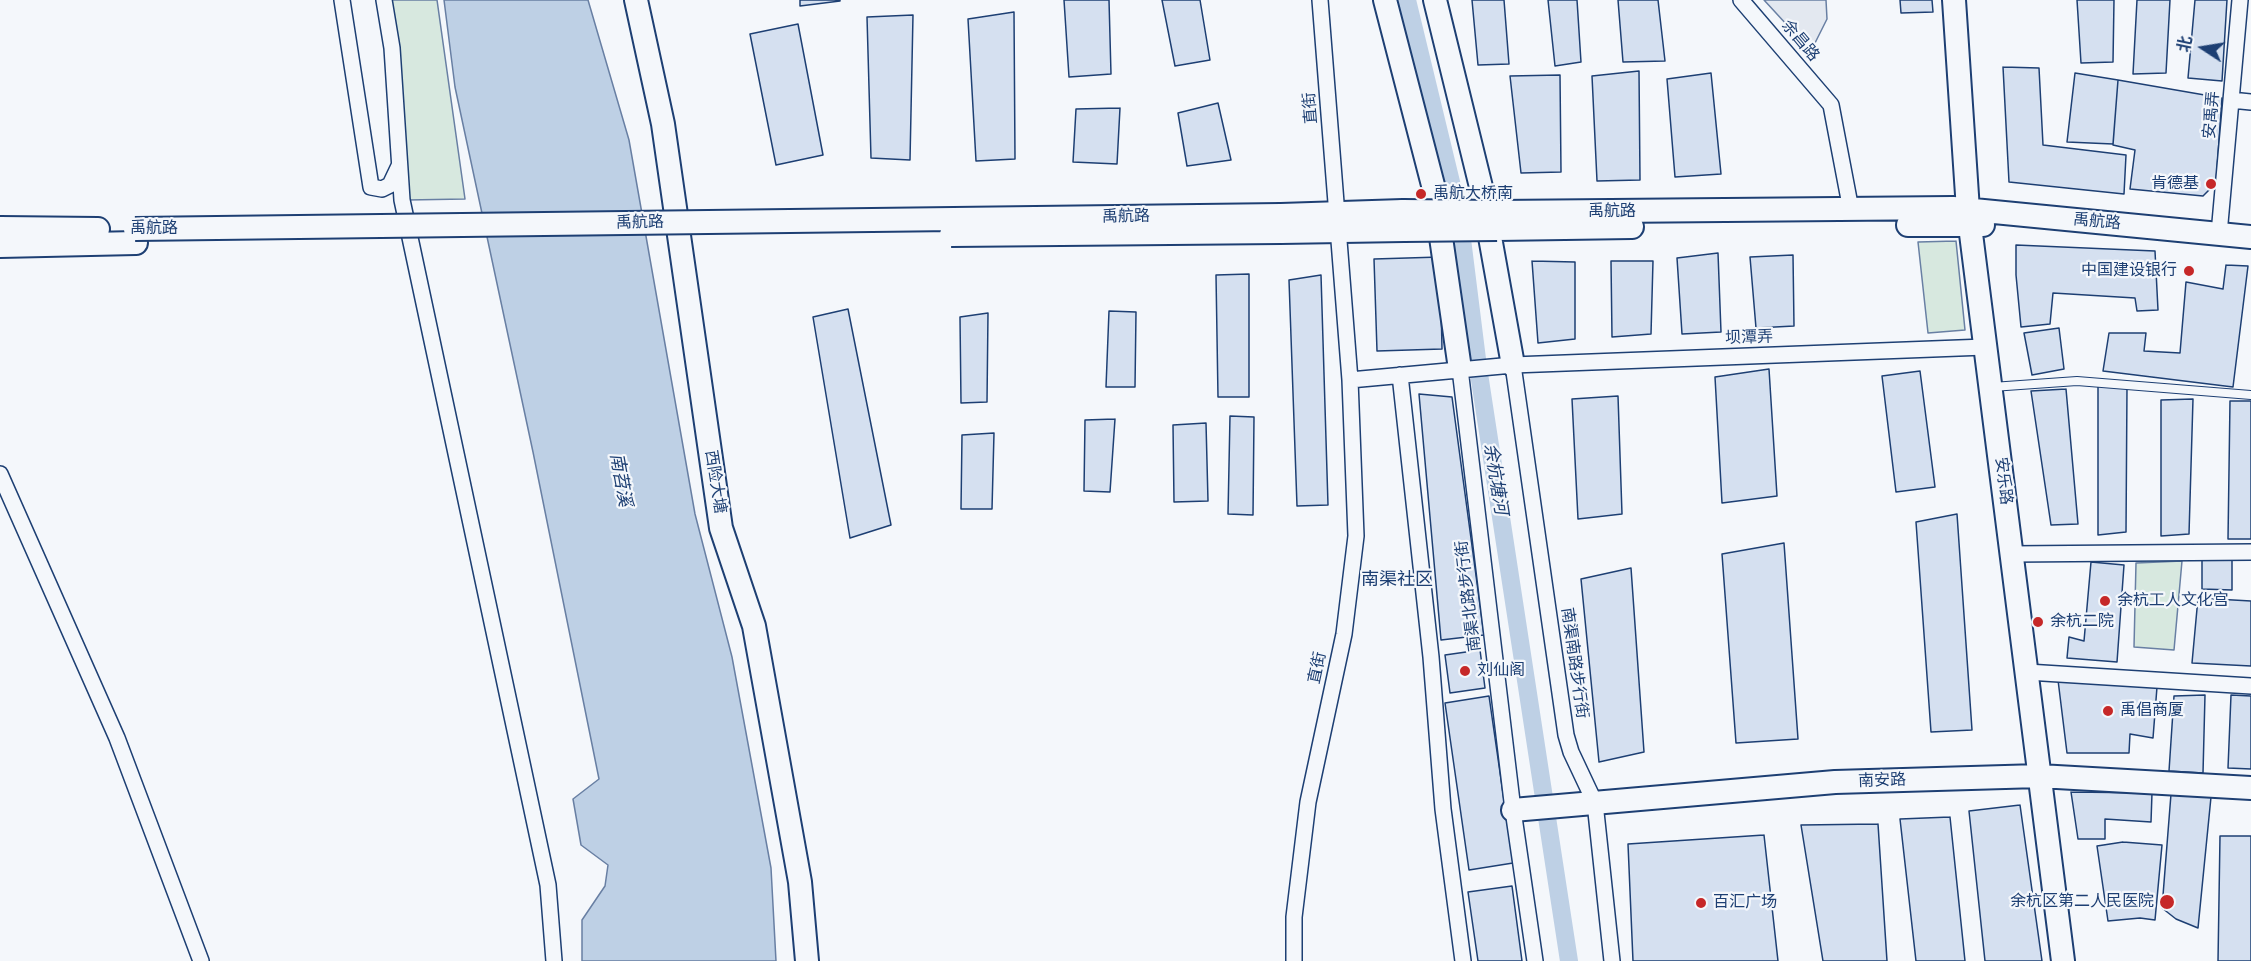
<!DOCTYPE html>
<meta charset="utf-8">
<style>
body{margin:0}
#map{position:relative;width:2251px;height:961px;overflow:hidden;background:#f4f7fb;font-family:"Varela Round","Noto Sans SC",sans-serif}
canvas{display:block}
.north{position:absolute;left:2173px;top:18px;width:60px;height:60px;-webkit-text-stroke:4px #f4f7fb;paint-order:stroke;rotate:282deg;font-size:16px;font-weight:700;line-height:24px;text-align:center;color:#1d3f73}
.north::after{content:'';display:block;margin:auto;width:21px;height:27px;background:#1d3f73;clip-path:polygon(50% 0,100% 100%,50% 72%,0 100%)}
</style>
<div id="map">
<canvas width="2251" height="961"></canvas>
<div class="north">北</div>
</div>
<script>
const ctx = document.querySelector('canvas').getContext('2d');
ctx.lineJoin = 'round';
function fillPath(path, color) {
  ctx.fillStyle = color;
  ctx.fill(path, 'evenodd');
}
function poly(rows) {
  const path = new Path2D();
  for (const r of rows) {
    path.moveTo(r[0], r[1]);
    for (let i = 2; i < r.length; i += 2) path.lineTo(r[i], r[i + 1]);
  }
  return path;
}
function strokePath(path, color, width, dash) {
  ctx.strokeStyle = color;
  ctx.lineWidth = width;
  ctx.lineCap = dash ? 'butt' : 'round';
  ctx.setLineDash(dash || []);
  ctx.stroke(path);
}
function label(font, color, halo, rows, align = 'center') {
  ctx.font = font + ' "Varela Round","Noto Sans SC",sans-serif';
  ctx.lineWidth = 4.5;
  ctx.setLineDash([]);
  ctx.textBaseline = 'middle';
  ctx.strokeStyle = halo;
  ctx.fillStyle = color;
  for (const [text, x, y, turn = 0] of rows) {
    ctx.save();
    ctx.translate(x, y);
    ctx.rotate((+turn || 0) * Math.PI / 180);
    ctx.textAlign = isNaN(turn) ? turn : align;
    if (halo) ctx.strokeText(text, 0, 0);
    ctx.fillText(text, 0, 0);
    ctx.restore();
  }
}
const green = poly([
 [389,0,437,0,465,199,407,200,389,0],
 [1956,241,1965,330,1928,333,1918,242,1956,241],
 [2182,561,2174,650,2134,647,2136,563,2182,561]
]);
fillPath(green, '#d7e8df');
strokePath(green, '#687fa3', 1.5);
const parking = poly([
 [1764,0,1826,0,1827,19,1811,51,1764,0]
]);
fillPath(parking, '#e3e8f0');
strokePath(parking, '#687fa3', 1.5);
const water = poly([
 [444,0,588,0,629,140,695,514,732,657,771,868,776,961,582,961,582,920,605,886,608,865,581,845,573,799,599,779,533,452,455,87,444,0]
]);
fillPath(water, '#bed0e5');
strokePath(water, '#687fa3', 1.5);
strokePath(poly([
 [1407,0,1459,215,1478,367,1569,961]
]), '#bed0e5', 18);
const building = poly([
 [800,0,840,0,840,1,800,6,800,0],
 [1064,0,1109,0,1111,74,1069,77,1064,0],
 [1162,0,1200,0,1210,60,1175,66,1162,0],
 [1472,0,1504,0,1509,64,1478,65,1472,0],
 [1548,0,1577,0,1581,62,1555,66,1548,0],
 [1618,0,1658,0,1665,61,1623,62,1618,0],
 [1900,0,1932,0,1933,12,1901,13,1900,0],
 [2077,0,2114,0,2113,62,2081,63,2077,0],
 [2137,0,2170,0,2166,73,2133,74,2137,0],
 [2195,0,2227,0,2222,81,2188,78,2195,0],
 [1014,12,1015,159,976,161,968,19,1014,12],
 [913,15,910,160,871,158,867,17,913,15],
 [798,24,823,155,776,165,750,34,798,24],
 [2003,67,2039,68,2043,145,2126,155,2124,194,2009,182,2003,67],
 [1639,71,1640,180,1597,181,1592,76,1639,71],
 [1711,73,1721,174,1675,177,1667,79,1711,73],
 [2075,73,2118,80,2113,144,2067,142,2075,73],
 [1560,75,1561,172,1521,173,1510,76,1560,75],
 [2118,80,2222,98,2216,183,2203,196,2130,189,2135,150,2113,145,2118,80],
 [1218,103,1231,160,1187,166,1178,113,1218,103],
 [1120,108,1117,164,1073,162,1076,109,1120,108],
 [2016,245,2155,251,2158,310,2137,311,2135,298,2053,293,2050,324,2021,327,2016,275,2016,245],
 [1718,253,1721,332,1682,334,1677,258,1718,253],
 [1793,255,1794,326,1756,328,1750,257,1793,255],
 [1440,257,1442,349,1377,351,1374,259,1440,257],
 [1532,261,1575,262,1575,339,1538,343,1532,261],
 [1611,261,1653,261,1651,334,1612,337,1611,261],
 [2226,265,2248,266,2233,387,2103,371,2109,333,2146,333,2144,351,2180,353,2186,282,2223,289,2226,265],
 [1249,274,1249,397,1218,397,1216,275,1249,274],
 [1321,275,1328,505,1297,506,1289,280,1321,275],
 [848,309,891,525,850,538,813,317,848,309],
 [1109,311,1136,312,1135,387,1106,387,1109,311],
 [988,313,987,402,961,403,960,317,988,313],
 [2059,328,2064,369,2032,375,2024,333,2059,328],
 [1769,369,1777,496,1722,503,1715,377,1769,369],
 [1920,371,1935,487,1896,492,1882,376,1920,371],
 [2098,386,2127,387,2126,532,2098,535,2098,386],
 [2066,389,2078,524,2051,525,2031,391,2066,389],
 [1419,394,1452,397,1484,635,1441,640,1419,394],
 [1618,396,1622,514,1578,519,1572,399,1618,396],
 [2193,399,2189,534,2161,536,2161,400,2193,399],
 [2230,401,2251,401,2251,539,2228,539,2230,401],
 [1230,416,1254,417,1253,515,1228,514,1230,416],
 [1115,419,1110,492,1084,491,1085,420,1115,419],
 [1206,423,1208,501,1174,502,1173,425,1206,423],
 [994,433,992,509,961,509,962,435,994,433],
 [1957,514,1972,730,1931,732,1916,522,1957,514],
 [1784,543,1798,739,1736,743,1722,554,1784,543],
 [2202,557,2232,558,2232,590,2202,589,2202,557],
 [2091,562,2124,565,2117,662,2067,658,2069,637,2084,641,2091,562],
 [1631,568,1644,752,1599,762,1581,579,1631,568],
 [2198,598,2251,601,2251,666,2192,663,2198,598],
 [1480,650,1485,688,1450,693,1445,655,1480,650],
 [2058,680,2157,687,2153,738,2130,734,2129,753,2067,753,2058,680],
 [2205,695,2203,773,2169,771,2174,696,2205,695],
 [2231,695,2251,696,2251,769,2228,768,2231,695],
 [1489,696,1513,863,1469,870,1445,703,1489,696],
 [2071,792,2152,793,2151,822,2105,819,2105,839,2078,839,2071,792],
 [2171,794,2211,797,2198,928,2176,919,2162,908,2171,794],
 [2020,805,2042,961,1985,961,1969,811,2020,805],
 [1950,817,1965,961,1916,961,1900,819,1950,817],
 [1878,824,1887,961,1823,961,1801,825,1878,824],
 [1764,835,1778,961,1633,961,1628,844,1764,835],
 [2220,836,2251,836,2251,961,2218,961,2220,836],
 [2123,842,2162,845,2155,920,2140,918,2108,921,2097,846,2123,842],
 [1512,886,1522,961,1478,961,1468,892,1512,886]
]);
fillPath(building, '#d5e0f0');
strokePath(building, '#1d3f73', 1.5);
const lane = poly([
 [1992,387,2077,381,2251,395]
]);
const street = poly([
 [342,0,371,187,382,189,390,185,399,166],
 [384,0,392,48,402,200,548,885,554,961],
 [1320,0,1350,380,1513,365,1985,347],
 [1741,0,1831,105,1851,210],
 [2231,100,2251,102],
 [2219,234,2240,0],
 [1513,365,1566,735,1571,752,1595,803,1612,961],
 [1460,369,1513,810,1535,961],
 [1400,375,1431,657,1443,809,1463,961],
 [0,474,117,738,201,961],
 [2012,554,2251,552],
 [2027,672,2251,686],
 [1294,961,1294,917,1308,802,1344,634,1356,536,1350,380]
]);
const secondary = poly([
 [636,0,663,124,721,528,754,626,800,882,807,961],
 [1385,0,1434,189,1460,369],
 [1435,0,1481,187,1513,365],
 [1954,0,1968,210,2063,961],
 [1497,212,1953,208,2251,237],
 [1281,215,1403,211],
 [1908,225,1983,225],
 [0,228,98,229],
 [1497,229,1632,227],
 [1280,232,1404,230],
 [0,246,136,243],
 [1513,810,1835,782,2039,776,2251,788]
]);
strokePath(lane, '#1d3f73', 10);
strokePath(street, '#1d3f73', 18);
strokePath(secondary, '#1d3f73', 26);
strokePath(lane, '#f4f7fb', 8);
strokePath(street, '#f4f7fb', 15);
strokePath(secondary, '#f4f7fb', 22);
const secondaryBridge = poly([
 [1403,211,1497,212],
 [135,229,1281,215],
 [1404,230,1497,229],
 [951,235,1280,232]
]);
strokePath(secondaryBridge, '#1d3f73', 26, []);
strokePath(secondaryBridge, '#f4f7fb', 22);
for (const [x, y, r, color] of [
 [2211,184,6,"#c62828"],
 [1421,194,6,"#c62828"],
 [2189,271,6,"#c62828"],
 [2105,601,6,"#c62828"],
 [2038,622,6,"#c62828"],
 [1465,671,6,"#c62828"],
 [2108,711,6,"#c62828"],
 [2167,902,8,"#c62828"],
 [1701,903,6,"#c62828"]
]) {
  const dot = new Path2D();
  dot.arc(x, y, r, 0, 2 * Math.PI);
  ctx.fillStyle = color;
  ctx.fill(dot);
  strokePath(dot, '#f4f7fb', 2);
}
label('16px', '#1d3f73', '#f4f7fb', [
 ["余昌路",1800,41,50],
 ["直街",1311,108,-95],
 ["安禹弄",2212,115,-85],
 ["禹航路",1612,212],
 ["禹航路",1126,217,-1],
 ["禹航路",2097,222,5],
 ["禹航路",640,223,-1],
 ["禹航路",154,229],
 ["坝潭弄",1749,338,-2],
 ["安乐路",2003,481,83],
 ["西险大塘",715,482,81],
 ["南渠北路步行街",1469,596,-97],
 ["南渠南路步行街",1574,663,82],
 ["直街",1318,668,-78],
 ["南安路",1882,781,-2]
]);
label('16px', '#1d3f73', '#f4f7fb', [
 ["肯德基",2199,184,"right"],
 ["禹航大桥南",1433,194],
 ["中国建设银行",2177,271,"right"],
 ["余杭工人文化宫",2117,601],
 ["余杭二院",2050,622],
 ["刘仙阁",1477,671],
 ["禹倡商厦",2120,711],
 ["余杭区第二人民医院",2154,902,"right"],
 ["百汇广场",1713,903]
], 'left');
label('italic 18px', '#1d3f73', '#f4f7fb', [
 ["余杭塘河",1495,479,81],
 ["南苕溪",620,480,80]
]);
label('18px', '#1d3f73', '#f4f7fb', [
 ["南渠社区",1397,580]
]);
</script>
